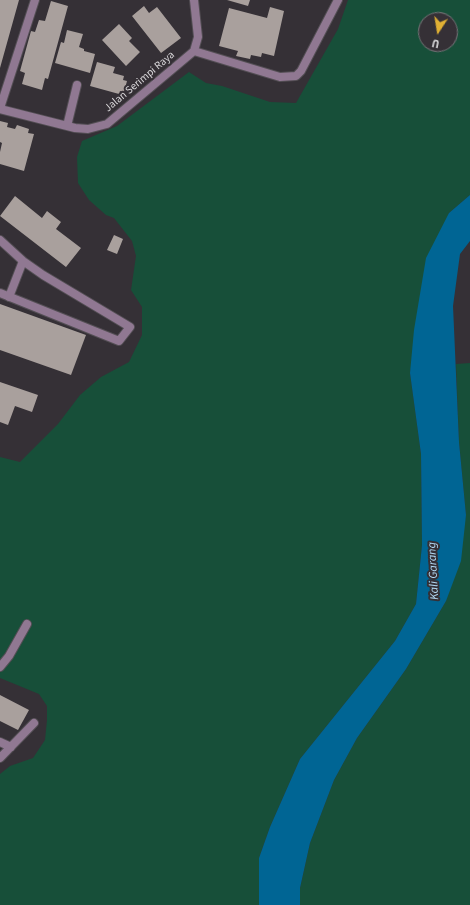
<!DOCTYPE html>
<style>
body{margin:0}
#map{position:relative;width:470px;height:905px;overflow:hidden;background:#353036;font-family:"Source Sans 3",sans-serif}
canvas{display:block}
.north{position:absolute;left:418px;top:12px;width:40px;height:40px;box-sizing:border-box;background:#353036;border:1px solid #777378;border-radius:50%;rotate:192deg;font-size:11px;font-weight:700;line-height:16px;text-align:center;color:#dad8db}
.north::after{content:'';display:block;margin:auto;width:14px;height:18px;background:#e0b034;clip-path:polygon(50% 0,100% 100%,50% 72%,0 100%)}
</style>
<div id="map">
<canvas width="470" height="905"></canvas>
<div class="north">U</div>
</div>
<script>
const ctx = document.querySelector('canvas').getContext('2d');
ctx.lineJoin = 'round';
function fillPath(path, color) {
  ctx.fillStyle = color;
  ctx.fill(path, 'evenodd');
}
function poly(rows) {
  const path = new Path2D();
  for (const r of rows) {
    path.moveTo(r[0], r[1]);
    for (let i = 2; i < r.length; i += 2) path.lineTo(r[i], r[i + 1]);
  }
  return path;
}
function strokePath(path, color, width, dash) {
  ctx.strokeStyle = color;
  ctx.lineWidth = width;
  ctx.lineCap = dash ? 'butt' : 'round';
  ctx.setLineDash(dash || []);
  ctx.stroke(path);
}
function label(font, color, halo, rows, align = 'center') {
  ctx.font = font + ' "Source Sans 3",sans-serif';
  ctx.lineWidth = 4;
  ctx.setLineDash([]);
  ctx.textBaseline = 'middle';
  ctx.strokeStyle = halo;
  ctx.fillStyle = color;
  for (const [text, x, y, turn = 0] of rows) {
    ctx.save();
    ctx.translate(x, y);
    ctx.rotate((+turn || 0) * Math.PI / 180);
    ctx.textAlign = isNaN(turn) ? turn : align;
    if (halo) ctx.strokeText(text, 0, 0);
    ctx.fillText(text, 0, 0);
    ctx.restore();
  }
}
fillPath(poly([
 [348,0,470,0,470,195,449,213,410,373,421,454,422,545,416,604,395,641,300,759,270,827,259,858,259,905,0,905,0,774,10,766,33,758,45,740,47,720,47,706,39,694,0,678,0,457,20,462,58,424,80,395,101,377,129,362,142,335,142,307,131,290,136,256,132,241,114,218,106,215,89,200,78,183,77,157,82,141,117,126,189,72,206,83,222,86,270,102,296,103,338,29],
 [426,20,450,20,450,44,426,44],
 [470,363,470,905,300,905,300,888,310,843,334,780,357,738,406,669,446,601,466,515,459,442,456,364]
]), '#174f39');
fillPath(poly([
 [470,195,470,241,460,254,453,306,459,442,466,515,461,561,446,601,406,669,357,738,334,780,310,843,300,888,300,905,259,905,259,858,270,827,300,759,395,641,416,604,422,545,421,454,410,373,414,330,426,258,449,213]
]), '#006594');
fillPath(poly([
 [0,0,19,0,0,68],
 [227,0,250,0,248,6],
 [51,1,68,6,48,79,45,78,42,90,22,84,25,73,20,71,31,31,35,32,39,20,45,21],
 [144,6,149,13,157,7,181,38,161,53,132,16],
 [270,7,284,11,274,56,262,53,261,57,251,55,250,59,236,56,238,51,219,46,229,8,267,18],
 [119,24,132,38,129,41,140,52,126,66,102,40],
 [67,30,83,34,79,47,84,49,84,51,95,54,90,73,55,63,61,42,64,43],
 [97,62,115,67,113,73,124,76,123,80,127,81,124,92,120,91,119,94,90,86],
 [0,121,8,123,7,127,15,129,17,125,29,129,28,133,34,134,24,171,0,164,0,152,2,143,0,142],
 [15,196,42,218,47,211,61,222,56,229,81,248,66,267,0,216],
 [114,235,123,239,117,254,107,250],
 [0,304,86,335,71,375,0,350],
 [0,382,38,395,32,412,15,406,8,425,0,422],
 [0,695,29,710,18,730,0,721]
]), '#a9a09d');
const street = poly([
 [194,51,280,77,296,76,301,71,338,0],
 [0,108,35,0],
 [0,109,75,128,88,129,107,124,194,51,198,37,194,0],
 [67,126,77,85],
 [0,240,23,261,43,275,130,327,119,341,0,293],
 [9,297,23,261],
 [0,667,9,656,27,624],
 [0,742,11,747],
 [0,758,34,723]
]);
strokePath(street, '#534e54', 10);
strokePath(street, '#907892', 8);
label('11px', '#dad8db', '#353036', [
 ["Jalan Serimpi Raya",140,82,-40]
]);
label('italic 12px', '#b1d8f3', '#353036', [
 ["Kali Garang",434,571,-93]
]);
</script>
